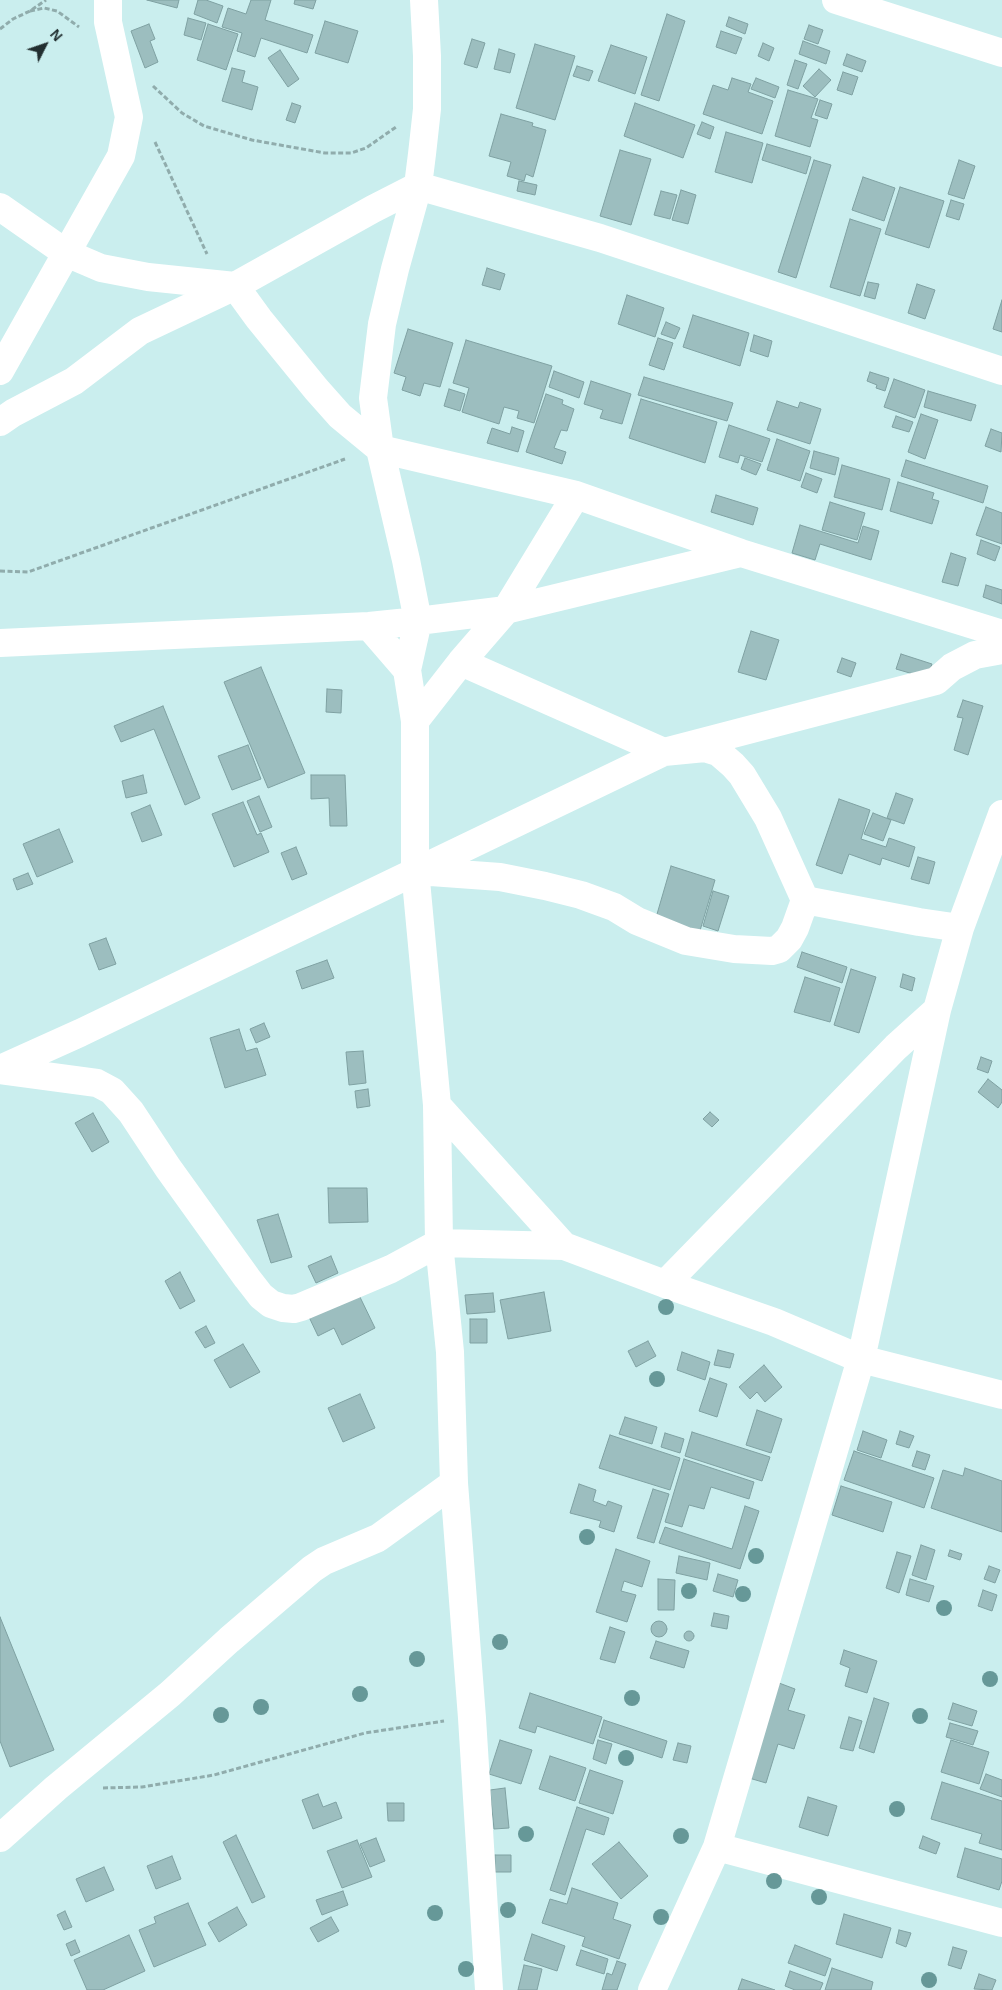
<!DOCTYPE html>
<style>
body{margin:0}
#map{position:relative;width:1002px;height:1990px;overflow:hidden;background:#caeeee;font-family:Arial,sans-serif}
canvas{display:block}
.north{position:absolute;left:20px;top:20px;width:50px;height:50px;-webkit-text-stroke:4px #caeeee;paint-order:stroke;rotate:49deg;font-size:14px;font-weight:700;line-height:20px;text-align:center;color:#222f30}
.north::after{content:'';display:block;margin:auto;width:18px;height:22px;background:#222f30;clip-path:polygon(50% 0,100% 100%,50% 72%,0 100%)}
</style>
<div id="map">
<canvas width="1002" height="1990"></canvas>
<div class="north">N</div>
</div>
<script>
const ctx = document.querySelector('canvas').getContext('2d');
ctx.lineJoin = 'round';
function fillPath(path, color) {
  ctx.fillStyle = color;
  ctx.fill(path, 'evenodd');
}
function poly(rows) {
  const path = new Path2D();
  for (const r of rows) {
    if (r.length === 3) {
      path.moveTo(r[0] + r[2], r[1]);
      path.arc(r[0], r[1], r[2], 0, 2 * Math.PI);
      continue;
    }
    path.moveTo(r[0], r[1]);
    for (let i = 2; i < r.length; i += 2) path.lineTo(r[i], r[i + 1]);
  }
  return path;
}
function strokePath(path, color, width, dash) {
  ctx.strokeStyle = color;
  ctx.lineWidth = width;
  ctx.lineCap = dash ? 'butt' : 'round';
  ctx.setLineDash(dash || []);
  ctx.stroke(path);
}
const building = poly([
 [147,0,179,0,177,8,147,0],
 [198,0,206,0,223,6,217,23,194,14,198,0],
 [251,0,271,0,265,20,313,35,307,53,261,38,255,57,237,51,242,33,222,27,228,8,246,14,251,0],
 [295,0,316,0,313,9,294,4,295,0],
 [667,14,685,21,659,101,641,95,667,14],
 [729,17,748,24,745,34,726,26,729,17],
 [188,18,206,23,201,40,184,35,188,18],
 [325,21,358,31,348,63,315,53,325,21],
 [149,24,155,39,150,41,158,62,145,68,131,31,149,24],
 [208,24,238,34,226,70,197,60,208,24],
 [809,25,823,30,818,44,804,39,809,25],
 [721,31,742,38,736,54,716,47,721,31],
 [472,39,485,43,477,68,464,64,472,39],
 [803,41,830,51,826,64,799,54,803,41],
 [763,43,774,48,769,61,758,56,763,43],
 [535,44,575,56,555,120,516,108,535,44],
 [611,45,647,57,635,94,598,81,611,45],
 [499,49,515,54,510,73,494,69,499,49],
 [280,50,299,79,288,87,268,58,280,50],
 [847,54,866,61,862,72,843,65,847,54],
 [795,60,807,64,798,89,787,85,795,60],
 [577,66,593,71,589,81,573,76,577,66],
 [232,68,245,71,242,82,258,87,252,110,222,101,232,68],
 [819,69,831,80,815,97,803,86,819,69],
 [843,72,858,77,852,95,837,90,843,72],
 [732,78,751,84,748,92,773,101,762,134,703,114,713,85,728,90,732,78],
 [756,78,779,87,775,98,751,89,756,78],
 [788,90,818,99,811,118,818,120,810,147,775,136,788,90],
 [820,100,832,104,827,119,815,115,820,100],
 [292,103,301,106,295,123,286,120,292,103],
 [635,103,695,125,683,158,624,136,635,103],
 [501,114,533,123,532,126,546,130,533,177,526,174,524,181,507,176,511,162,489,156,501,114],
 [702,122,714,127,710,139,697,134,702,122],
 [726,132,763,143,752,183,715,172,726,132],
 [767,144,811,157,806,174,762,160,767,144],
 [620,150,651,159,631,225,600,216,620,150],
 [814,160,831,165,796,278,778,272,814,160],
 [959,160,975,166,964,199,948,194,959,160],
 [863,177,895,188,884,221,852,210,863,177],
 [519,181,537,185,535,195,517,191,519,181],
 [900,187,944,201,929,248,885,234,900,187],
 [681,190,696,195,688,224,672,220,681,190],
 [661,191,677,195,670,219,654,215,661,191],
 [951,200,964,204,959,220,946,216,951,200],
 [850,219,881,229,860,296,830,287,850,219],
 [487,268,505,274,500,290,482,285,487,268],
 [868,282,879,284,875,299,864,296,868,282],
 [917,284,935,290,925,319,908,313,917,284],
 [627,295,664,308,655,337,618,324,627,295],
 [1002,300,1002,332,993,329,1002,300],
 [693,315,749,333,740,366,683,347,693,315],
 [666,322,680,328,675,339,661,334,666,322],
 [408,329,453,343,440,387,424,383,420,396,402,390,406,377,394,373,408,329],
 [754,335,772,341,768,357,750,351,754,335],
 [658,338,673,343,664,370,649,365,658,338],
 [466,340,552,366,534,423,517,418,519,411,504,407,499,424,462,412,469,388,453,383,466,340],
 [554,371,584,382,579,398,549,387,554,371],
 [870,372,889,378,885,391,876,388,877,385,867,381,870,372],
 [644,377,733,403,727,421,638,395,644,377],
 [894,379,925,390,915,418,884,407,894,379],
 [591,381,631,394,622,424,600,418,603,410,584,404,591,381],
 [449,389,465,394,460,411,444,406,449,389],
 [928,391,976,405,971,421,924,407,928,391],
 [546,394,563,400,562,404,574,409,567,431,561,430,554,448,566,452,562,464,526,452,546,394],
 [641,399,717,422,705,463,629,438,641,399],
 [777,401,798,408,800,402,821,409,810,444,767,430,777,401],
 [921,414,938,420,925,459,908,452,921,414],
 [896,416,913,422,909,432,892,427,896,416],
 [729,425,770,439,762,462,740,455,738,463,719,457,729,425],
 [512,427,524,431,518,452,487,443,492,428,510,434,512,427],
 [991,429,1002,433,1001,452,985,446,991,429],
 [777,439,810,451,800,481,767,470,777,439],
 [814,451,839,458,835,475,810,468,814,451],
 [745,458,761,464,756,475,741,469,745,458],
 [906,460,988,486,983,503,901,476,906,460],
 [842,465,890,479,882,510,834,497,842,465],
 [806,473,822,479,817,493,801,487,806,473],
 [898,482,934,493,932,499,939,501,932,524,890,511,898,482],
 [716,495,758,508,753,525,711,512,716,495],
 [830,502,865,513,857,540,822,530,830,502],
 [986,507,1002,513,1002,544,976,535,986,507],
 [800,525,858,543,863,526,879,531,871,560,820,544,815,560,792,553,800,525],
 [981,540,1000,547,995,561,977,554,981,540],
 [951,553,966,558,958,586,942,582,951,553],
 [986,585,1002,590,1002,604,983,597,986,585],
 [751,631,779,640,766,680,738,672,751,631],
 [901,654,932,664,927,678,896,669,901,654],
 [842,658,856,663,851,677,837,672,842,658],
 [261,667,305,773,268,788,224,682,261,667],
 [327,689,342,690,341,713,326,712,327,689],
 [963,700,983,706,968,755,954,750,963,718,957,717,963,700],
 [163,706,200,798,185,805,154,729,121,742,114,726,163,706],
 [248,745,261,779,232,790,218,756,248,745],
 [143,775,147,793,126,798,122,781,143,775],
 [311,775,345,775,347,826,330,826,329,798,311,799,311,775],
 [896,793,913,799,904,824,887,818,896,793],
 [259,796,272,827,260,832,247,801,259,796],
 [839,799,870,810,861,839,886,847,889,838,915,847,909,867,882,858,880,865,849,854,842,874,816,865,839,799],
 [243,802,257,835,261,833,269,852,234,867,212,814,243,802],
 [150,805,162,835,142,842,131,813,150,805],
 [873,813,891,820,883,841,864,834,873,813],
 [59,829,73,862,37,877,23,844,59,829],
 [296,847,307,874,292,880,281,853,296,847],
 [918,857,935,862,929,884,911,879,918,857],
 [671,866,715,880,699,934,655,921,671,866],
 [28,873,33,884,17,890,13,879,28,873],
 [713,891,729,896,718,931,703,926,713,891],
 [106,938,116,964,99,970,89,944,106,938],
 [802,952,847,967,842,983,797,967,802,952],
 [327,960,334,978,302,989,296,971,327,960],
 [851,969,876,977,859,1033,834,1025,851,969],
 [903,974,915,978,912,991,900,987,903,974],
 [805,977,840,988,830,1022,794,1012,805,977],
 [264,1023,270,1037,256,1043,250,1029,264,1023],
 [239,1029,246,1051,257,1048,266,1075,225,1088,210,1038,239,1029],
 [363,1051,366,1083,349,1085,346,1052,363,1051],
 [981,1057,992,1061,988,1073,977,1069,981,1057],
 [988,1079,1002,1090,1002,1102,998,1108,978,1092,988,1079],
 [368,1089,370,1106,357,1108,355,1091,368,1089],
 [710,1112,719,1120,712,1127,703,1119,710,1112],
 [93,1113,109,1142,92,1152,75,1123,93,1113],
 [328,1188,367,1188,368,1222,329,1223,328,1188],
 [278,1214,292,1257,271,1263,257,1220,278,1214],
 [331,1256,338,1273,316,1283,308,1266,331,1256],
 [180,1272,195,1301,180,1309,165,1281,180,1272],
 [544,1292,551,1331,508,1339,500,1300,544,1292],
 [358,1293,375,1328,342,1345,334,1328,318,1336,309,1317,358,1293],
 [493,1293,495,1312,467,1314,465,1295,493,1293],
 [470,1319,487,1319,487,1343,470,1343,470,1319],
 [206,1326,215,1343,205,1348,195,1332,206,1326],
 [648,1341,656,1356,636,1367,628,1351,648,1341],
 [243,1344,260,1372,230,1388,214,1360,243,1344],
 [718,1350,734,1354,730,1368,714,1365,718,1350],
 [682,1352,710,1362,705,1380,677,1370,682,1352],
 [764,1365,782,1387,765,1402,757,1392,750,1399,739,1387,764,1365],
 [710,1378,727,1384,717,1417,699,1411,710,1378],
 [360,1394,375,1428,343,1442,328,1408,360,1394],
 [757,1410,782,1419,771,1453,746,1445,757,1410],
 [625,1417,657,1427,652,1444,619,1434,625,1417],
 [863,1431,887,1440,881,1458,857,1450,863,1431],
 [900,1431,914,1436,909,1448,896,1444,900,1431],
 [692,1432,770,1457,762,1481,685,1456,692,1432],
 [665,1433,684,1439,680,1453,661,1447,665,1433],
 [610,1435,680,1458,670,1490,599,1468,610,1435],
 [854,1451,934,1478,924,1508,844,1480,854,1451],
 [917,1451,930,1455,925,1470,912,1466,917,1451],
 [684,1459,754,1482,749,1499,711,1487,704,1509,689,1505,682,1527,665,1522,684,1459],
 [965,1468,1002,1481,1002,1532,931,1508,943,1470,963,1476,965,1468],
 [579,1484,596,1490,593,1501,606,1506,608,1501,622,1506,614,1532,599,1527,601,1521,570,1513,579,1484],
 [841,1486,892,1502,883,1532,832,1515,841,1486],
 [653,1489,669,1494,654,1543,637,1538,653,1489],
 [745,1506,759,1511,740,1569,659,1543,665,1527,732,1549,745,1506],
 [921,1545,935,1550,926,1580,912,1575,921,1545],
 [616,1549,650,1561,642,1587,624,1581,621,1591,636,1595,627,1622,596,1612,616,1549],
 [950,1550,962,1554,960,1560,948,1556,950,1550],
 [897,1552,911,1556,899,1593,886,1588,897,1552],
 [679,1556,710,1563,707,1580,676,1573,679,1556],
 [989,1566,1000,1570,995,1583,984,1579,989,1566],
 [718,1574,738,1580,733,1597,713,1591,718,1574],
 [658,1579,675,1580,674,1610,658,1610,658,1579],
 [910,1579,934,1586,929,1602,906,1595,910,1579],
 [983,1590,997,1595,992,1611,978,1606,983,1590],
 [714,1613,729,1616,727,1629,711,1626,714,1613],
 [0,1617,54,1750,10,1767,0,1741,0,1617],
 [659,1629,8],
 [610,1627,625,1632,615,1663,600,1659,610,1627],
 [689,1636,5],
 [656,1641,689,1651,684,1668,650,1658,656,1641],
 [844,1650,877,1661,867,1693,845,1686,850,1668,840,1664,844,1650],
 [779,1683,795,1689,788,1710,805,1715,794,1749,778,1744,766,1783,749,1778,779,1683],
 [530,1693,602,1717,593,1744,537,1726,535,1733,519,1728,530,1693],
 [874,1698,889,1703,874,1753,859,1748,874,1698],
 [953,1703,977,1711,972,1726,948,1719,953,1703],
 [849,1717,862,1721,853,1751,840,1748,849,1717],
 [604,1720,667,1741,662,1758,599,1737,604,1720],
 [950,1723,978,1731,973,1745,946,1737,950,1723],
 [500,1740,532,1750,521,1784,489,1774,500,1740],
 [598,1740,612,1744,606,1764,593,1759,598,1740],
 [951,1740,989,1752,979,1784,941,1772,951,1740],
 [678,1743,691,1746,687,1763,673,1760,678,1743],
 [550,1756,586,1768,575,1801,539,1789,550,1756],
 [590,1770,623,1781,613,1814,579,1803,590,1770],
 [986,1774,1002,1780,1002,1797,980,1789,986,1774],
 [942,1782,1002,1801,1002,1850,979,1843,982,1834,931,1819,942,1782],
 [505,1788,509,1828,494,1829,490,1790,505,1788],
 [318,1794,323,1807,336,1802,342,1818,313,1829,302,1800,318,1794],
 [808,1797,837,1806,828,1836,799,1827,808,1797],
 [387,1803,404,1803,404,1821,388,1821,387,1803],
 [577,1807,609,1818,604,1835,586,1829,565,1895,550,1890,577,1807],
 [236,1835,265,1897,252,1903,223,1842,236,1835],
 [923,1836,940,1843,936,1854,919,1848,923,1836],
 [376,1838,385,1861,370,1867,360,1844,376,1838],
 [357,1840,372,1877,342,1888,327,1851,357,1840],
 [619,1842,648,1876,621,1899,592,1864,619,1842],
 [965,1848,1002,1859,1002,1881,999,1890,957,1877,965,1848],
 [495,1855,511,1855,511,1872,495,1872,495,1855],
 [172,1856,181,1879,156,1889,147,1866,172,1856],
 [104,1867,114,1890,86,1902,76,1879,104,1867],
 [572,1888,618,1903,613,1919,631,1925,619,1959,582,1946,585,1937,542,1923,550,1899,567,1904,572,1888],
 [343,1891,348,1905,322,1915,316,1900,343,1891],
 [188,1903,206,1945,154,1967,139,1930,156,1923,154,1917,188,1903],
 [237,1907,247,1925,219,1942,208,1923,237,1907],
 [65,1911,72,1927,64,1930,57,1915,65,1911],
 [844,1914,891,1928,882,1958,836,1944,844,1914],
 [331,1917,339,1931,318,1942,310,1928,331,1917],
 [899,1930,911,1933,906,1947,896,1943,899,1930],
 [532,1934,565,1946,557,1971,524,1960,532,1934],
 [129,1935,145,1971,103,1990,87,1990,74,1960,129,1935],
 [75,1940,80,1952,71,1956,66,1944,75,1940],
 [795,1945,831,1959,825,1976,788,1963,795,1945],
 [953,1947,967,1951,961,1969,948,1965,953,1947],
 [581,1950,608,1959,604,1974,576,1965,581,1950],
 [617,1961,626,1964,617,1990,602,1990,607,1973,612,1975,617,1961],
 [524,1965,542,1969,537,1990,518,1990,524,1965],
 [832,1968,873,1982,871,1990,825,1990,832,1968],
 [790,1971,823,1983,820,1990,795,1990,785,1986,790,1971],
 [979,1974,996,1980,992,1990,974,1989,979,1974],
 [742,1979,775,1990,738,1990,742,1979]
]);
fillPath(building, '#9cbebf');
strokePath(building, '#7fa1a2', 1);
strokePath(poly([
 [30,11,44,8,57,11,79,27],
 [0,29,13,19,30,11,46,0],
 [153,86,182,113,204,126,252,140,325,153,351,153,366,148,396,127],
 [155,142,207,254],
 [0,571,28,572,345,459],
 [103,1788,142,1787,214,1775,365,1733,444,1721]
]), '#90acac', 3, [5, 2.5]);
strokePath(poly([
 [424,0,427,56,427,109,422,154,418,186,395,269,382,324,373,398,380,449,406,560,418,621,407,670,415,721,415,870,437,1105,439,1243,450,1352,454,1483,472,1718,489,1990],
 [836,0,1002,53],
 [0,207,66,253,101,268,148,277,235,286,259,319,316,389,340,416,380,449,576,495,741,553,1002,634],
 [0,371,121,156,129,117,108,22,108,0],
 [0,422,13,413,74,381,140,331,235,286,373,209,418,186,600,238,1002,371],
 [369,626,407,670],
 [0,643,369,626,418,621,506,610,741,553],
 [461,662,664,752,705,748,718,752,733,765,742,775,768,818,805,900,919,922,960,928],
 [415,721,461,662,506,610,576,495],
 [417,871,500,877,545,886,581,895,614,907,637,921,686,941,734,949,772,951,779,949,789,939,795,928,805,900],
 [0,1069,80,1033,664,752,936,681,952,667,975,655,1002,650],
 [0,1070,97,1083,112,1091,131,1112,168,1168,247,1278,261,1296,271,1304,283,1308,294,1309,301,1307,391,1269,439,1243,564,1246],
 [437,1105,564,1246,665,1284,774,1322,861,1359,1002,1395],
 [665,1284,896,1047,937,1010],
 [0,1838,56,1788,170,1694,229,1640,312,1569,324,1561,378,1538,454,1483],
 [717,1847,1002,1923],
 [652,1990,717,1847,861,1359,937,1010,960,928,1002,814]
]), '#fff', 28);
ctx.fillStyle = '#669898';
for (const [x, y] of [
 [666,1307],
 [657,1379],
 [587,1537],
 [756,1556],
 [689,1591],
 [743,1594],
 [944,1608],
 [500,1642],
 [417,1659],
 [990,1679],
 [360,1694],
 [632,1698],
 [261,1707],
 [221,1715],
 [920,1716],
 [626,1758],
 [897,1809],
 [526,1834],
 [681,1836],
 [774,1881],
 [819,1897],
 [508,1910],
 [435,1913],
 [661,1917],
 [466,1969],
 [929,1980]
]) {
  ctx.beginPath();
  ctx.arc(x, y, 8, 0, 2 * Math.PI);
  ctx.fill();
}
</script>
